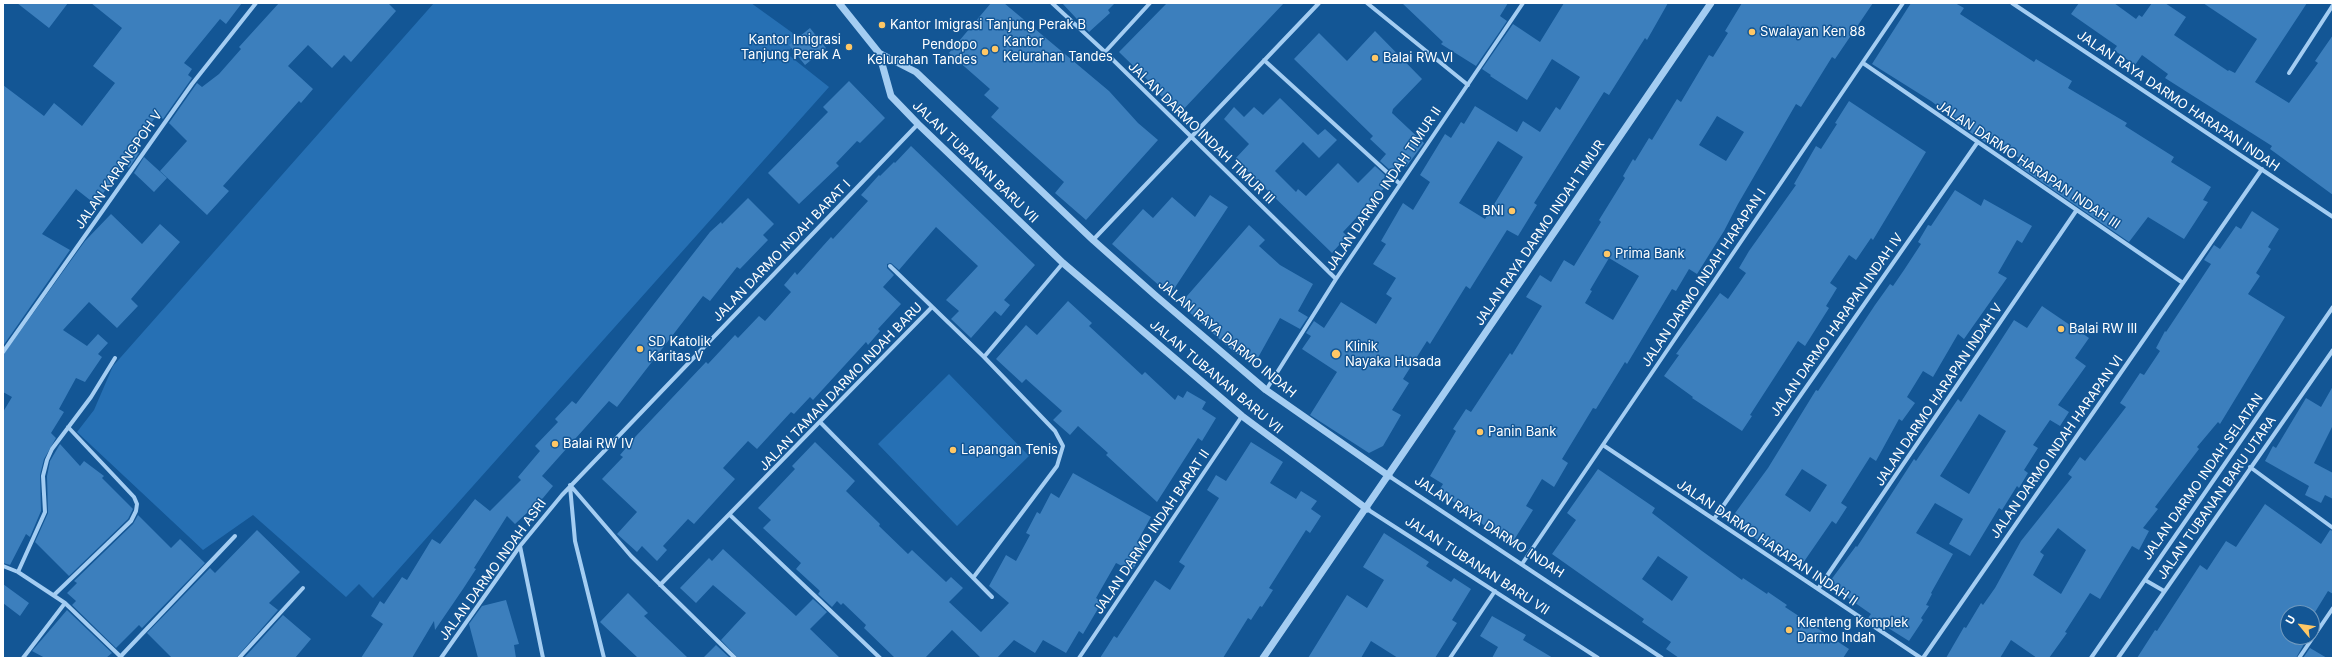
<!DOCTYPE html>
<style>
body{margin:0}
#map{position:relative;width:2336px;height:661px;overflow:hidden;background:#135695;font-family:Inter,sans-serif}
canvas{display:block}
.frame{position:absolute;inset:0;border:4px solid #fff;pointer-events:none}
.north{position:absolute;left:2280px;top:605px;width:40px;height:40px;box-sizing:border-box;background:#135695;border:1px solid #719abf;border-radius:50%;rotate:299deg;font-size:11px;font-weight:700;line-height:16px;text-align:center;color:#fff}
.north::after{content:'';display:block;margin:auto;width:14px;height:18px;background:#ffc765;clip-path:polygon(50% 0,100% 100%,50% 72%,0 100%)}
</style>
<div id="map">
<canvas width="2336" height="661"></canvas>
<div class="frame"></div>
<div class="north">U</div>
</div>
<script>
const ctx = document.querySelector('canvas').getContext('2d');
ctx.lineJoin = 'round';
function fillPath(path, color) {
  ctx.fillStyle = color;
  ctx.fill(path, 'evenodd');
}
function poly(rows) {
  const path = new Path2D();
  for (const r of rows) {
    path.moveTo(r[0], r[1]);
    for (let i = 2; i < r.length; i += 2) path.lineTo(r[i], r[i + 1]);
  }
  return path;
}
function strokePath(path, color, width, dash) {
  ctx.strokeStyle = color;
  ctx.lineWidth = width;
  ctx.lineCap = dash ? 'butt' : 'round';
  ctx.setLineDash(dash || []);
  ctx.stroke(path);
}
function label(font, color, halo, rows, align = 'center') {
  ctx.font = font + ' Inter,sans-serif';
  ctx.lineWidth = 3;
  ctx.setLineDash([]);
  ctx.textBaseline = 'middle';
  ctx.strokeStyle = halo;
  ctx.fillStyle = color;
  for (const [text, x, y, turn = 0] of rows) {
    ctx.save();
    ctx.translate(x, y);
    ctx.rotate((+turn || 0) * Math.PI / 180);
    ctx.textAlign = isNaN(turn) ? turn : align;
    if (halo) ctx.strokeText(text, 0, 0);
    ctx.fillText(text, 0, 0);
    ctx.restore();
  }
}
fillPath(poly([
 [434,3,751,3,801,39,786,53,829,87,373,598,359,584,346,597,253,515,203,550,77,432,94,410,113,366],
 [949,374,1029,456,957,526,878,444]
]), '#2670b4');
fillPath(poly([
 [17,3,68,3,49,28],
 [91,3,242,3,226,24,220,19,184,63,192,69,188,75,192,78,163,119,158,114,133,147,139,153,129,168,125,164,95,204,76,189,42,234,70,250,3,346,3,85,44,116,54,103,82,126,115,83,93,66,122,28],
 [279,3,388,3,396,11,351,62,344,55,332,68,308,45,288,66,313,89,301,103,299,101,223,186,229,191,207,215,160,171,187,141,169,123,197,83,202,87,219,74,241,49,239,47],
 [991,3,1004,3,1109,91,1138,123,1158,140,1086,220,1055,193,1064,182,991,117,999,108,984,95,990,89,949,53],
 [1062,3,1115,3,1108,10,1110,13,1089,32],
 [1167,3,1284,3,1179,114,1159,94,1160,92,1119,52],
 [1402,3,1508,3,1500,16,1507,21,1476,66,1441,44,1443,42],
 [1564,3,1668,3,1647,40,1645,38,1609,95,1604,92,1534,203,1537,205,1518,236,1507,230,1470,289,1466,286,1430,344,1427,341,1403,379,1409,383,1392,410,1401,415,1383,446,1369,453,1310,415,1337,372,1302,349,1311,336,1306,333,1314,321,1324,328,1341,302,1376,324,1392,298,1386,294,1396,278,1373,264,1386,244,1381,241,1403,203,1413,210,1430,182,1420,175,1445,134,1451,138,1461,122,1464,124,1475,106,1517,132,1523,121,1540,132,1556,107,1560,110,1580,77,1552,59,1527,100,1490,76,1491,75,1482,69,1513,24,1540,42],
 [1498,141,1523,157,1485,219,1459,203],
 [1742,3,1873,3,1835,59,1832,57,1801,107,1796,104,1738,204,1724,231,1697,274,1689,269,1676,291,1672,289,1627,364,1625,362,1596,409,1593,408,1562,459,1568,463,1554,487,1542,479,1526,506,1533,510,1512,543,1468,515,1470,512,1438,492,1443,484,1430,476,1456,431,1453,429,1466,409,1471,412,1510,353,1512,355,1542,306,1526,297,1540,275,1551,282,1564,260,1574,266,1601,222,1599,220,1625,178,1623,176,1633,159,1635,161,1649,138,1652,140,1677,99,1681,102,1709,55,1713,57,1728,33,1725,31],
 [1717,116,1744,132,1726,161,1699,145],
 [1609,258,1639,276,1613,320,1585,303,1592,291,1590,290],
 [1911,3,1955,3,1964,8,1960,14,2034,62,2036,59,2062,75,2072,81,2068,88,2127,123,2125,126,2174,157,2171,162,2211,187,2203,200,2208,202,2184,239,2148,217,2129,242,2017,165,2021,159,1989,139,1986,143,1949,118,1951,116,1931,101,1872,64],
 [2079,3,2114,3,2136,19,2139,15,2142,17,2152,3,2165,3,2186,17,2174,35,2228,71,2229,70,2235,73,2257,39,2203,3,2307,3,2255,82,2289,103,2318,63,2315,61,2333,35,2333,195,2270,149,2272,146,2165,78,2168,74,2142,55,2135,65,2114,50,2117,46,2071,14],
 [810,28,826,48,805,65,789,45],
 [1375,31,1422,79,1393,109,1392,113,1424,143,1406,167,1399,162,1391,171,1380,161,1386,154,1370,139,1373,136,1294,59,1319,33,1347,61],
 [849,81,885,118,860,143,857,141,836,163,839,166,799,204,768,173,828,112,823,107],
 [1280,98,1318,135,1325,129,1337,140,1319,158,1303,142,1275,171,1296,192,1298,189,1306,196,1338,163,1358,183,1375,166,1386,176,1381,181,1386,186,1343,232,1347,236,1332,253,1235,159,1249,144,1224,119,1234,107,1244,117,1254,107,1263,115],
 [1849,101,1926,152,1873,240,1871,238,1856,260,1849,255,1830,283,1837,288,1826,306,1829,308,1805,346,1798,341,1750,415,1752,416,1742,431,1692,398,1693,397,1664,376,1679,355,1676,354,1720,293,1728,299,1746,273,1739,268,1749,251,1796,185,1794,184,1816,146,1821,149,1837,124,1835,123],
 [911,146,1035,265,1004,300,1010,305,1001,316,995,311,971,338,951,319,959,311,946,300,978,266,936,227,899,270,891,263,887,264,887,268,894,275,883,287,901,304,878,329,880,331,868,345,866,342,813,400,810,397,794,414,791,412,757,449,748,441,723,468,735,479,694,524,688,519,663,546,667,550,657,561,642,546,637,552,617,534,637,512,602,479,623,457,620,455,636,436,706,362,708,364,735,335,738,338,759,316,765,321,791,292,784,285,795,272,797,275,831,237,833,239,868,201,861,195,879,175,880,176,894,162,895,163],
 [144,157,167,178,154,192,134,173],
 [1955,190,1981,206,1984,199,2032,226,2022,243,2017,240,1998,273,2007,278,1964,339,1958,334,1933,377,1923,371,1907,397,1915,403,1902,421,1899,419,1876,461,1870,457,1841,503,1847,507,1836,524,1832,521,1803,563,1773,542,1768,548,1730,520,1768,468,1816,390,1818,391,1875,305,1890,284,1893,286,1904,270,1921,244,1918,242,1928,225,1931,226],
 [1802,469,1827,485,1810,512,1785,495],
 [1210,195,1228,207,1170,295,1112,244,1143,209,1153,218,1172,197,1195,217],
 [748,198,774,224,763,235,768,240,740,269,737,267,710,301,703,296,617,407,609,401,542,476,553,486,543,498,515,524,507,516,474,568,476,569,463,589,435,630,434,621,412,658,361,658,383,624,371,616,380,601,384,604,402,577,407,580,432,539,440,544,475,499,490,511,521,480,518,477,540,451,535,446,558,422,555,419,572,401,576,404,710,232,721,222,722,224],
 [2252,211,2279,229,2268,247,2271,249,2256,273,2260,276,2248,294,2285,317,2220,424,2218,422,2197,447,2199,449,2155,507,2158,509,2143,528,2149,531,2139,550,2132,546,2100,599,2090,593,2065,632,2067,633,2049,658,2037,658,2011,640,2000,658,1946,658,1964,627,1966,628,1981,603,1983,605,1995,588,2021,541,2072,477,2068,474,2080,457,2085,461,2126,407,2120,403,2140,373,2144,375,2160,351,2156,348,2165,331,2166,332,2211,264,2204,260,2214,245,2220,249,2236,226,2241,229],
 [2058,528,2086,550,2061,594,2033,575,2044,555,2040,552],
 [111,214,142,244,160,224,180,242,131,299,138,306,117,328,89,302,63,330,87,346,98,334,108,343,98,354,102,357,85,382,76,378,59,409,64,412,51,433,56,438,44,459,40,475,41,511,30,537,26,534,10,565,3,563,3,412,12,397,3,392,3,355,85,241],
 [1249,225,1265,240,1259,246,1280,265,1313,284,1298,311,1308,317,1300,329,1280,318,1255,363,1234,352,1180,304],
 [1068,301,1092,323,1089,326,1142,375,1145,372,1175,400,1178,395,1183,398,1187,391,1206,402,1202,409,1216,418,1202,441,1198,438,1157,502,1106,455,1108,453,1078,426,1070,435,1053,420,1062,411,1026,379,1022,383,996,359,1026,325,1037,335],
 [2042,306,2089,338,2075,358,2086,366,2058,405,2069,412,2060,426,2050,420,2033,445,2038,448,2024,470,2028,473,2019,488,2017,486,2002,510,1999,508,1970,556,1949,544,1963,519,1935,503,1916,533,1953,554,1931,593,1932,594,1926,605,1929,606,1921,618,1923,620,1909,641,1885,626,1884,628,1868,618,1871,614,1828,584,1856,546,1857,547,1914,459,1916,461,1958,399,1961,402,2014,320,2027,328],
 [1979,414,2006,431,1969,494,1940,476],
 [2333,386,2333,425,2314,463,2333,473,2333,499,2325,495,2321,503,2305,495,2309,486,2265,461,2273,446,2276,448,2306,398,2321,407],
 [815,442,855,481,846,491,880,524,879,526,908,554,912,550,946,582,951,577,963,588,949,602,981,632,1009,603,989,586,1006,555,1016,561,1030,535,1026,533,1037,512,1040,514,1051,493,1059,498,1073,473,1151,517,1137,542,1146,547,1132,571,1116,563,1096,598,1102,602,1083,634,1079,631,1066,653,1043,640,1035,653,1014,640,997,658,981,658,952,630,925,658,895,658,864,628,866,625,843,603,841,605,837,601,832,607,818,594,820,591,796,569,801,563,763,528,771,520,758,508,795,469,792,466],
 [1251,442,1283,462,1270,483,1296,499,1301,491,1317,501,1311,509,1321,516,1310,533,1306,530,1269,588,1273,590,1262,607,1260,606,1251,620,1248,618,1223,658,1100,658,1114,636,1117,638,1155,580,1170,590,1185,566,1179,562,1219,498,1207,490,1216,475,1226,481],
 [60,444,80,466,84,461,104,476,102,478,133,509,128,519,69,576,35,542,48,513,47,476,50,461],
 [1598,469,1655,508,1652,513,1702,551,1742,580,1743,578,1767,594,1768,592,1787,605,1785,607,1849,649,1843,658,1679,658,1666,649,1671,642,1642,622,1644,619,1552,554,1576,520,1567,513],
 [1658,556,1688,577,1672,601,1642,579],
 [2265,504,2321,544,2330,530,2333,531,2333,594,2328,591,2312,617,2312,613,2288,613,2288,637,2300,637,2298,640,2304,644,2296,658,2137,658,2155,630,2157,631,2200,565,2207,570,2226,541,2236,547],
 [138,515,171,548,180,539,205,563,142,628,139,625,116,648,72,605,76,601,67,593,77,583,74,581,133,524],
 [257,530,300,572,269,603,278,610,236,658,172,658,147,633,210,568,215,573],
 [1384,533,1429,562,1426,566,1451,582,1454,578,1471,589,1452,620,1457,623,1435,658,1398,658,1371,641,1361,658,1308,658,1347,595,1367,608,1384,580,1363,567],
 [723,549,796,616,813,599,827,612,810,629,840,658,738,658,721,640,746,613,713,585,696,603,680,588,709,558,712,561],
 [3,584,29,603,20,616,3,603],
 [628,593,648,613,644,616,688,658,638,658,600,622],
 [506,600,519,644,514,645,516,658,478,658,469,624,482,606],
 [67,610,112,653,106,658,45,658,32,651],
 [283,615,311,639,295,658,244,658],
 [1492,616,1526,635,1523,640,1553,658,1492,658,1498,647,1480,636],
 [716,645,730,658,703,658],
 [2310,648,2327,658,2303,658]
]), '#3c7fbd');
strokePath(poly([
 [1052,3,1105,52,1336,279],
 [1367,3,1468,85],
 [2012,3,2333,217],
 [1105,52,1150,3],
 [1264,60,1400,184],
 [1863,63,2183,283],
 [2289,73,2333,5],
 [1093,240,1319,3],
 [890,266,984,357,1055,431,1063,446,1057,466,973,578],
 [3,352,192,84,256,3],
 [984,357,1063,263],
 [1266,390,1336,279,1523,3],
 [820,422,992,597],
 [1603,445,1921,658],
 [2250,467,2333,528],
 [1389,476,1662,658],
 [570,485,631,556,735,658],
 [570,486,575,541,604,658],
 [1367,509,1598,658],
 [730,515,880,658],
 [1714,519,1977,143],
 [520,546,543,658],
 [1522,564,1903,3],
 [3,566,18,572,65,603,122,658],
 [18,572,45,512,43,476,47,460,52,449,91,397,115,358],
 [2145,580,2164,591],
 [660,585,932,307],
 [1818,589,2076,211],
 [54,595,131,521,136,511,137,504,134,497,68,427],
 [121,656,235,536],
 [23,658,65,603],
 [239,658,303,588],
 [441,658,520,546,562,495,918,124],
 [1079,658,1242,416],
 [1450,658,1495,591],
 [1923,658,2262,169],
 [2091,658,2333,307],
 [2118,658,2333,350],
 [2299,658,2333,608]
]), '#a4cdf2', 4);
strokePath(poly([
 [839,3,879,53,916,72,1093,240,1156,296,1266,390,1389,476],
 [879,53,891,96,918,124,1063,263,1242,416,1367,509],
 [1263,658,1711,3]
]), '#a4cdf2', 7);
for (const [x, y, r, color] of [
 [882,25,4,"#ffc765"],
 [1752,32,4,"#ffc765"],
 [849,47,4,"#ffc765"],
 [995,49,4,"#ffc765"],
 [985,52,4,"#ffc765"],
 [1375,58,4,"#ffc765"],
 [1512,211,4,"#ffc765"],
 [1607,254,4,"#ffc765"],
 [2061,329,4,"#ffc765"],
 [640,349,4,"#ffc765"],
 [1336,354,5,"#ffc765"],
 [1480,432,4,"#ffc765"],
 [555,444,4,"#ffc765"],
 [953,450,4,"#ffc765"],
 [1789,630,4,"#ffc765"]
]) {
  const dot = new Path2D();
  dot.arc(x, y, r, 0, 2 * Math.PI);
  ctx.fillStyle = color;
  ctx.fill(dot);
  strokePath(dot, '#135695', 1.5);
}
label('13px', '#fff', '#135695', [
 ["Kantor Imigrasi Tanjung Perak B",890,25],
 ["Swalayan Ken 88",1760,32],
 ["Kantor Imigrasi",841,40,"right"],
 ["Tanjung Perak A",841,55,"right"],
 ["Kantor",1003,42],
 ["Kelurahan Tandes",1003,57],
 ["Pendopo",977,45,"right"],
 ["Kelurahan Tandes",977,60,"right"],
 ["Balai RW VI",1383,58],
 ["BNI",1504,211,"right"],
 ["Prima Bank",1615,254],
 ["Balai RW III",2069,329],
 ["SD Katolik",648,342],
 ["Karitas V",648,357],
 ["Klinik",1345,347],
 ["Nayaka Husada",1345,362],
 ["Panin Bank",1488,432],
 ["Balai RW IV",563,444],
 ["Lapangan Tenis",961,450],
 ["Klenteng Komplek",1797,623],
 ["Darmo Indah",1797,638]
], 'left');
label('13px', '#fff', '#135695', [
 ["JALAN RAYA DARMO HARAPAN INDAH",2178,101,34],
 ["JALAN DARMO INDAH TIMUR III",1201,133,44],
 ["JALAN TUBANAN BARU VII",975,162,44],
 ["JALAN DARMO HARAPAN INDAH III",2028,165,34],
 ["JALAN KARANGPOH V",119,170,-55],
 ["JALAN DARMO INDAH TIMUR II",1384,189,-56],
 ["JALAN RAYA DARMO INDAH TIMUR",1540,233,-56],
 ["JALAN DARMO INDAH BARAT I",782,251,-46],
 ["JALAN DARMO INDAH HARAPAN I",1704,278,-56],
 ["JALAN DARMO HARAPAN INDAH IV",1837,325,-55],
 ["JALAN RAYA DARMO INDAH",1227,339,40],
 ["JALAN TUBANAN BARU VII",1216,377,40],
 ["JALAN TAMAN DARMO INDAH BARU",841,387,-46],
 ["JALAN DARMO HARAPAN INDAH V",1939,395,-56],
 ["JALAN DARMO INDAH HARAPAN VI",2057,447,-55],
 ["JALAN DARMO INDAH SELATAN",2203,477,-55],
 ["JALAN TUBANAN BARU UTARA",2217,498,-55],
 ["JALAN RAYA DARMO INDAH",1489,527,33],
 ["JALAN DARMO INDAH BARAT II",1152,532,-56],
 ["JALAN DARMO HARAPAN INDAH II",1767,543,34],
 ["JALAN TUBANAN BARU VII",1477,566,33],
 ["JALAN DARMO INDAH ASRI",493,570,-54]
]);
</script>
